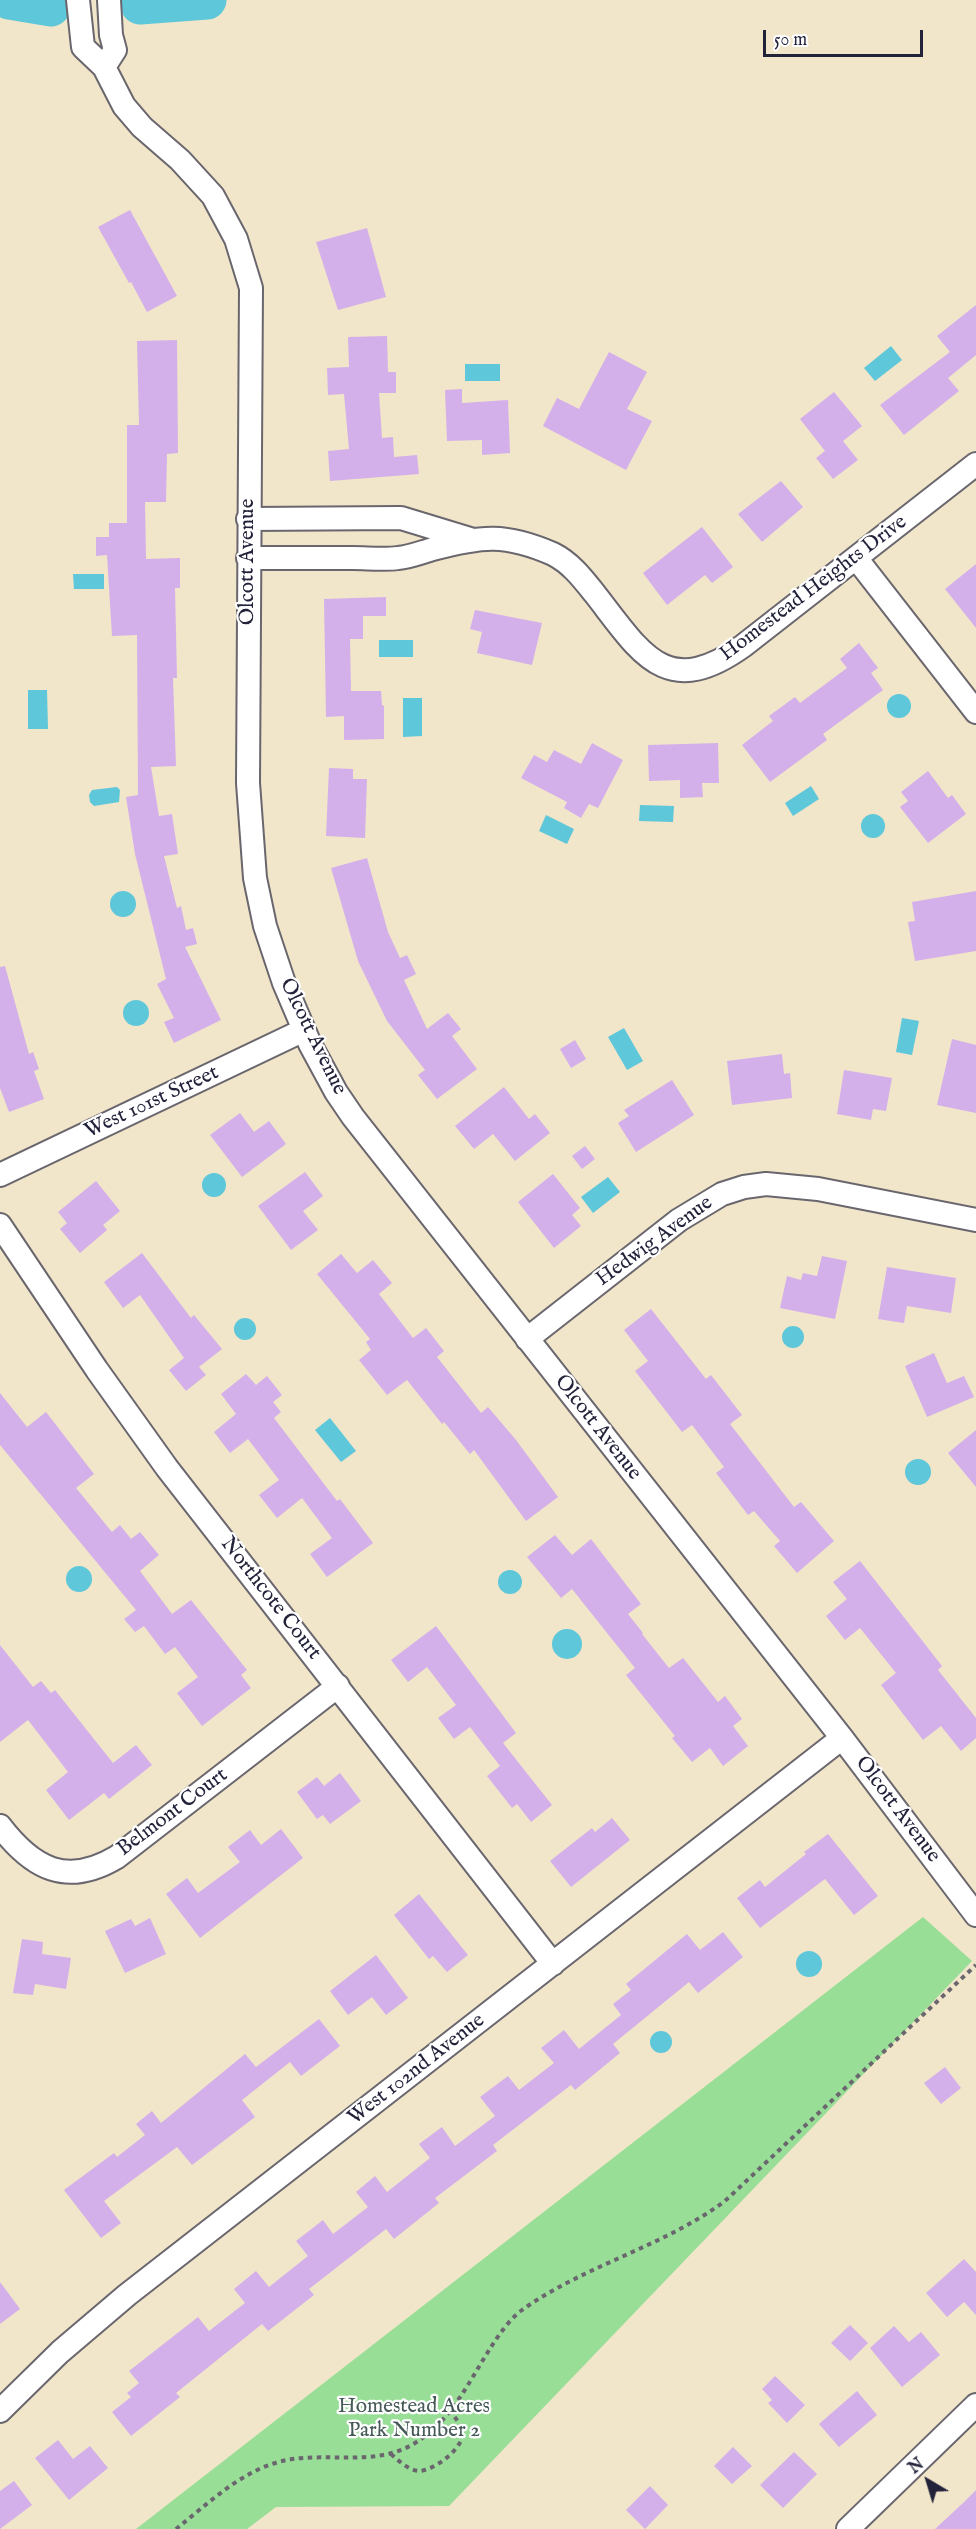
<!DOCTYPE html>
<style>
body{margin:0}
#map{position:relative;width:976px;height:2529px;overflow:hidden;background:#f1e5ca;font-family:"IM FELL English",serif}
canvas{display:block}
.north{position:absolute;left:898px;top:2451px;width:60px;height:60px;-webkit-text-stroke:4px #fff;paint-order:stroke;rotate:322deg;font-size:16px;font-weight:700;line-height:24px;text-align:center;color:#22223b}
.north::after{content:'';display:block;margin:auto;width:21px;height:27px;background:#22223b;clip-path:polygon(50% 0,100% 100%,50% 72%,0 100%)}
.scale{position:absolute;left:763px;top:30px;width:160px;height:27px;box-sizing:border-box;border:3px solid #22223b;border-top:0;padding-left:8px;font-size:18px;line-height:21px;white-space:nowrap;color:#22223b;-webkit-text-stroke:4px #fff;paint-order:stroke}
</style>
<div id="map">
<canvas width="976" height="2529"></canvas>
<div class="north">N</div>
<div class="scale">50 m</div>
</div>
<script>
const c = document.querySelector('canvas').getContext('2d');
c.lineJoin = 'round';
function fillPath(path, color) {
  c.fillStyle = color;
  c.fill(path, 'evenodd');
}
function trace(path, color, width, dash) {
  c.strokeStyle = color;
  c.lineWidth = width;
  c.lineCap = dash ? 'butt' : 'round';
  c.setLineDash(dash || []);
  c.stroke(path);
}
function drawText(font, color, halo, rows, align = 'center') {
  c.font = font + ' "IM FELL English",serif';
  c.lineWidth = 4.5;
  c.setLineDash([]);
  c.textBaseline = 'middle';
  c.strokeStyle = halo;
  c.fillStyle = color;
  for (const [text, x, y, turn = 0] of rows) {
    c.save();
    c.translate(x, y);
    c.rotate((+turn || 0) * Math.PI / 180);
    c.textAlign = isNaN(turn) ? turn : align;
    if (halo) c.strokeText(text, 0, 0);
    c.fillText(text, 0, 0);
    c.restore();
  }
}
const green = new Path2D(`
 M923,1917L972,1961L449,2506L276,2507L247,2529H136Z`);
const water = new Path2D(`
 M891,346L902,360L875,381L864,368Z
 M465,364H500V381H465Z
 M73,574H104V589H74Z
 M379,640H413V657H379Z
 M28,690H47L48,729H28Z
 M887 706a12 12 0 1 1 24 0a12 12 0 1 1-24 0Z
 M403,698H422V736L403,737Z
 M811,786L819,799L793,816L785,803Z
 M117,787L120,790L119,802L94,806L90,802L89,795L92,790Z
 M640,805L674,806L673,822L639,821Z
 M861 826a12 12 0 1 1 24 0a12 12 0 1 1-24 0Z
 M546,815L574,829L567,844L539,831Z
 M110 904a13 13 0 1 1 26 0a13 13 0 1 1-26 0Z
 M123 1013a13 13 0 1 1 26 0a13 13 0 1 1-26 0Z
 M902,1018L919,1021L912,1055L896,1052Z
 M624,1028L643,1061L627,1070L608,1037Z
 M202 1185a12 12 0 1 1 24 0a12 12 0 1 1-24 0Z
 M608,1177L620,1192L593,1213L581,1197Z
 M234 1329a11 11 0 1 1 22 0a11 11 0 1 1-22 0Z
 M782 1337a11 11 0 1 1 22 0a11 11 0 1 1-22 0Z
 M330,1418L356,1451L341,1462L315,1430Z
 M905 1472a13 13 0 1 1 26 0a13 13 0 1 1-26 0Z
 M66 1579a13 13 0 1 1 26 0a13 13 0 1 1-26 0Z
 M498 1582a12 12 0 1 1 24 0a12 12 0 1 1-24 0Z
 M552 1644a15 15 0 1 1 30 0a15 15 0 1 1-30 0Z
 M796 1964a13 13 0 1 1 26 0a13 13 0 1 1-26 0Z
 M650 2042a11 11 0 1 1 22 0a11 11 0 1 1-22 0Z`);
const river = new Path2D(`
 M9,0L51,7
 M140,5L207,0`);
const building = new Path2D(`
 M130,210L177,296L147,312L131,282L129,283L98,227Z
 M367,228L386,297L338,310L316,242Z
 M976,305V355L948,378L959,391L904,435L880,405L950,352L937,336Z
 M387,336L388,372H396V393H379L382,438L393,437L394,457L417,455L419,474L330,481L328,451L349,449L344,394L328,395L327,368L349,367L348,337Z
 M177,340L178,453L167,454L166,502H145L146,559L180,558V588H175L177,678H173L176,766L151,767L159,816L172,814L178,854L164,856L177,908L181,906L186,930L193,928L197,944L185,947L221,1020L174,1043L164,1022L174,1018L157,984L166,979L135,854L126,797L138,795L137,635L112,636L107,555L96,556V537H109V523H127V425H139L137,341Z
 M609,352L647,372L627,409L652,421L626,470L543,426L557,398L579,409Z
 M462,389V403L508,400L510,453L482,455V440L447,441L445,390Z
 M834,392L862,426L843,441L858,460L833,479L816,458L825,451L800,419Z
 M781,481L803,507L762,542L738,514Z
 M702,527L733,567L712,583L705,575L667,605L643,573Z
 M976,564V628L945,589Z
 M386,597V616H363V639H350L351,691H381L382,705L384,706V739L344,740V716L326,717L324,599Z
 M475,610L542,623L532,665L477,653L482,632L470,629Z
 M859,643L878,668L871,673L883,690L823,734L827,740L770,782L742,745L773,721L769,716L795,697L800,703L847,668L840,659Z
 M592,743L623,760L598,808L589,804L581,818L564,808L567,802L521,778L534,755L547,762L554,750L581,764Z
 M718,743L719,783H702L703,797L680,798V780L649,781L648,745Z
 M329,768L353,769V779H367L365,838L326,836Z
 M928,771L948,798L952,795L966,814L928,843L900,807L908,801L901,792Z
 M367,858L388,932L400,958L407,955L416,974L404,980L427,1029L448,1013L461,1029L452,1036L477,1069L437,1099L418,1075L425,1070L387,1021L358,961L331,868Z
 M976,891V951L915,961L908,922L915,921L912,902Z
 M5,966L29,1054L33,1052L39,1069L34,1071L44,1099L9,1112L0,1088V967Z
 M952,1039L976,1045V1113L937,1105Z
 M575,1040L586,1059L571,1068L560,1049Z
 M782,1054L784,1074L790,1073L792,1098L732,1105L727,1061Z
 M844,1070L892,1078L886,1111L873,1109L871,1120L837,1114Z
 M672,1080L694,1115L636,1152L618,1123L629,1116L624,1110Z
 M504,1087L529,1119L535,1114L550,1133L515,1161L493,1134L474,1149L455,1126Z
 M240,1113L254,1132L269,1121L286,1144L242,1177L210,1135Z
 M585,1146L595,1159L582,1169L572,1156Z
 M305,1172L323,1196L303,1211L318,1230L291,1250L258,1206Z
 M553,1174L580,1208L572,1215L581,1226L554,1248L518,1202Z
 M96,1181L120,1211L103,1225L107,1230L80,1253L60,1229L67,1223L58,1212Z
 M142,1253L191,1318L194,1315L222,1349L199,1367L206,1375L186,1391L169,1370L184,1358L140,1295L123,1308L104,1282Z
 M341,1254L357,1273L373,1260L392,1283L379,1294L413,1338L426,1328L444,1351L437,1357L481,1413L488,1407L516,1440L558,1497L526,1521L474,1450L470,1454L444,1422L442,1424L407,1380L387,1395L359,1360L371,1350L366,1342L370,1339L317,1274Z
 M822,1256L847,1261L835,1319L780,1308L787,1276L801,1280L803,1273L817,1276Z
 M887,1267L956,1278L951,1313L907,1306L904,1323L878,1319Z
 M651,1309L706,1379L711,1375L742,1415L730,1424L794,1507L801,1502L834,1541L797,1573L774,1546L780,1541L754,1511L748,1515L716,1473L724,1467L692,1425L682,1432L635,1371L648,1361L624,1330Z
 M934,1353L947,1383L964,1376L974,1397L927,1417L905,1366Z
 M246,1374L256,1385L267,1376L282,1395L273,1402L281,1412L274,1418L337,1501L340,1499L373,1543L327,1577L310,1554L332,1538L302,1498L277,1518L259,1495L279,1480L248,1439L230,1453L214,1432L236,1414L221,1394Z
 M0,1393L27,1427L46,1412L94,1474L76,1488L112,1532L120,1525L131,1539L140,1532L159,1555L140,1571L172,1614L191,1600L247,1670L241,1675L251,1688L202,1726L177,1693L198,1677L175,1647L165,1654L144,1626L135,1632L124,1619L136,1610L0,1445Z
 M976,1430V1487L948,1453Z
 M555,1535L572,1555L591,1539L641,1604L628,1614L643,1633L642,1634L669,1668L683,1658L718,1702L725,1696L742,1719L733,1726L748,1746L723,1766L710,1748L692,1762L672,1738L675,1736L626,1675L635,1668L572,1589L561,1598L527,1557Z
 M860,1561L942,1666L938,1670L976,1718V1738L961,1751L941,1726L923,1740L881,1685L896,1673L860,1628L845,1640L826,1616L847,1599L833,1582Z
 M436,1626L516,1733L503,1743L552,1805L531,1822L517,1804L512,1808L487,1776L500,1766L470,1727L454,1739L438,1718L456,1705L427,1667L408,1682L391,1660Z
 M0,1645L33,1687L41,1681L51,1693L55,1690L113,1763L136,1745L152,1765L109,1799L104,1793L69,1820L46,1790L68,1772L28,1720L0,1742Z
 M340,1773L361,1801L330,1824L323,1815L317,1819L297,1792L317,1777L324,1786Z
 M612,1818L630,1840L571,1887L550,1861L592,1828L595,1832Z
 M281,1829L303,1858L200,1938L166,1894L187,1878L198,1893L240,1862L228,1847L250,1830L261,1845Z
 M828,1834L878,1896L854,1915L825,1879L760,1928L737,1898L760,1880L765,1887L806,1854L804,1852Z
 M419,1894L468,1955L447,1972L433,1956L429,1959L394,1915Z
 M150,1918L166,1954L125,1973L105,1931L131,1919L135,1926Z
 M723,1932L743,1957L698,1993L689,1982L613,2044L620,2053L575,2090L571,2085L493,2145L497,2151L435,2198L439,2203L394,2239L386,2229L309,2289L314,2295L268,2331L262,2324L176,2393L180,2397L131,2436L112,2412L131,2397L127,2393L139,2383L129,2371L198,2317L209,2331L245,2303L234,2289L256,2271L269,2287L308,2256L296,2241L323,2220L333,2234L368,2207L356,2192L375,2176L387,2192L430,2158L419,2144L442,2127L455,2146L495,2116L480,2097L508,2076L519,2090L554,2063L541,2048L564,2030L579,2049L621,2015L613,2004L631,1990L626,1984L687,1934L700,1950Z
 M22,1939L43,1942L42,1954L71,1958L66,1989L35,1984L33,1995L13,1993Z
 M376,1955L408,1998L386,2015L372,1997L348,2015L330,1991Z
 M319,2019L340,2046L301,2076L290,2062L242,2100L255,2117L192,2165L177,2147L104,2201L121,2223L101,2238L64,2190L114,2153L117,2157L145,2135L136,2124L152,2111L161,2123L245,2054L256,2067Z
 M945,2067L961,2088L941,2104L924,2083Z
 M964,2259L976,2272V2315L964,2302L947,2317L926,2293Z
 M0,2282L20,2309L0,2324Z
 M850,2325L868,2343L850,2361L831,2343Z
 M894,2326L909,2342L921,2332L940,2355L902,2387L870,2348Z
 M775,2376L805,2405L787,2423L768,2403L772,2400L762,2389Z
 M857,2391L877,2415L839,2447L819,2424Z
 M58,2440L73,2459L90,2446L108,2468L69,2500L35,2458Z
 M733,2447L752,2466L732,2484L714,2466Z
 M794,2452L817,2474L783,2508L760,2485Z
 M14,2481L32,2505L0,2529V2491Z
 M650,2486L668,2505L645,2529L626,2510Z
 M976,2490V2529H935L963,2503Z`);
const path = new Path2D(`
 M391,2454C399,2461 408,2470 419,2471C433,2471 461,2450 462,2436C463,2426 456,2419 450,2411
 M176,2529C209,2503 244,2468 287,2460C329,2452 377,2467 415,2443C452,2421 470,2379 493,2344C501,2332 510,2319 522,2310C585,2265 663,2247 725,2201L976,1965`);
const minor = new Path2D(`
 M78,0L83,47L104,67L124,106L142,127L180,160L213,196L236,239L251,288L248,783L255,878L265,926L284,983L310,1044L336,1092L353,1117L842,1738L976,1915
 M104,67L115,50L111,35L109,0
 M248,519L401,518L470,539
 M248,558C283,558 318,558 353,558C367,558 384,560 398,558C410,557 422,552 433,549C482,536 505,533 553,554C571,563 583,579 595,594C641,653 666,701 743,646L976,464
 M856,558L976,712
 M0,1175L304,1030
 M0,1225L97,1370L167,1468L553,1964
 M527,1339L679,1220L722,1194L744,1187L766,1184L818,1189L976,1220
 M0,1826C33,1869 67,1887 117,1857L338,1686
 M0,2411L60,2352L127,2295L842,1738
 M848,2529L976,2405`);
const streetNames = [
 ["Olcott Avenue",249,562,-90],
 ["Homestead Heights Drive",814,589,-37],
 ["Olcott Avenue",312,1037,64],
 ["West 101st Street",152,1103,-25],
 ["Hedwig Avenue",655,1242,-36],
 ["Olcott Avenue",597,1428,52],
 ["Northcote Court",270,1599,52],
 ["Olcott Avenue",897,1810,53],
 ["Belmont Court",173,1813,-37],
 ["West 102nd Avenue",417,2070,-38]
];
const parkNames = [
 ["Homestead Acres",414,2408],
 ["Park Number 2",414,2432]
];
fillPath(green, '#98de97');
fillPath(water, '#5ec7d9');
trace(river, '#5ec7d9', 39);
fillPath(building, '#d4b0ea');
trace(minor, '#6a666d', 26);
trace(path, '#6a666d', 4, [4.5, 4.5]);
trace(minor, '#fff', 22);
drawText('21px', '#22223b', '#fff', streetNames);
drawText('21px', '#455a57', '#fff', parkNames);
</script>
